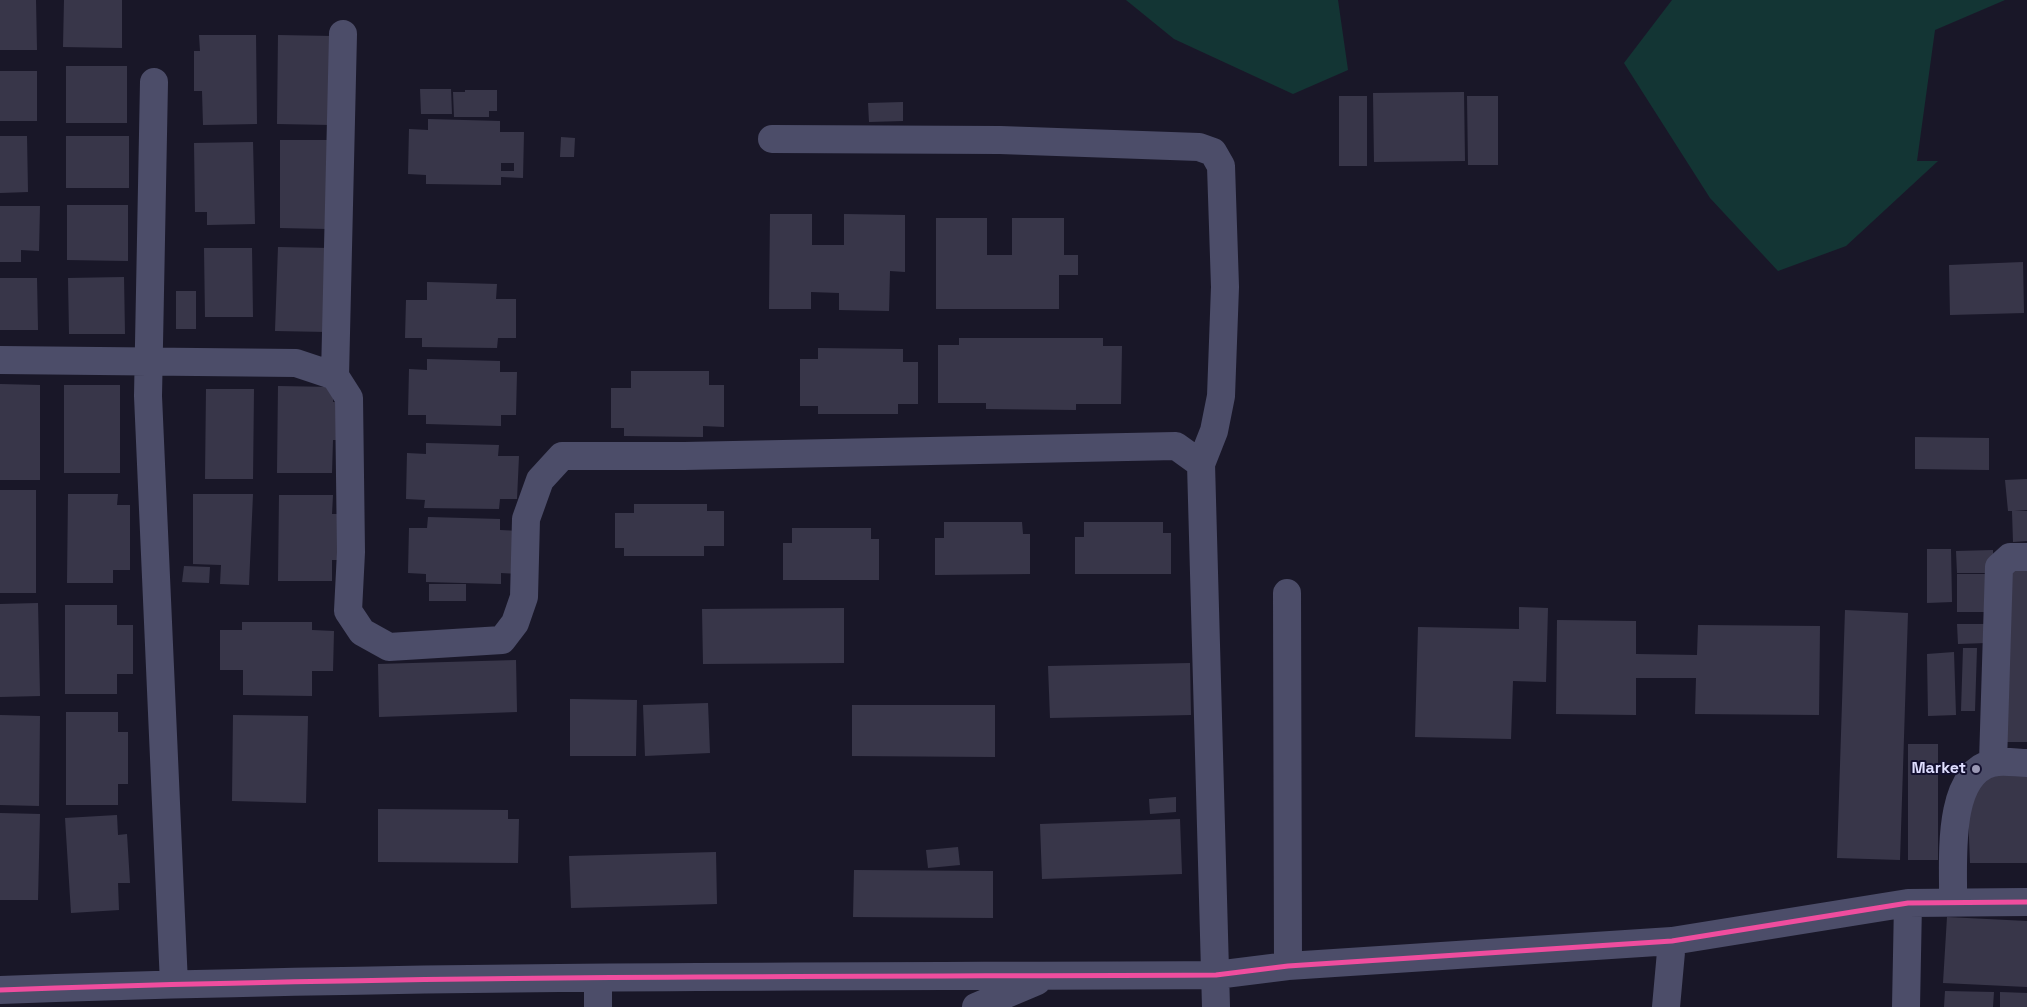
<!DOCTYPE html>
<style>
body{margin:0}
canvas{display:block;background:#191728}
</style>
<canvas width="2027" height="1007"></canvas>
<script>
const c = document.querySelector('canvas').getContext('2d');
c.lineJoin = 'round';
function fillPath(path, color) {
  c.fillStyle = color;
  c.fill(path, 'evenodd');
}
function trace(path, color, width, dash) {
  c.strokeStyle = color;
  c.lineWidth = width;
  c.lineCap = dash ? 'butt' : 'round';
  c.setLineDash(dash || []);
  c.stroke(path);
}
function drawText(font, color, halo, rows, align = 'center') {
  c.font = font + ' "Space Grotesk",sans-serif';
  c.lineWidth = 4;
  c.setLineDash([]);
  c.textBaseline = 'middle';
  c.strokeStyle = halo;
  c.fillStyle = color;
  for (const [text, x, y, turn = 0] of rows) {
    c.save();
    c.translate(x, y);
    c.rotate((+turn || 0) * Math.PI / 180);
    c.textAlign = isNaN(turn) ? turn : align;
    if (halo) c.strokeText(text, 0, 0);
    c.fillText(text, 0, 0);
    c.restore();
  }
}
const green = new Path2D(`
 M1126,0H1338L1348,70L1293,94L1174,39Z
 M1672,0H2005L1935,30L1917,161H1938L1846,246L1778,271L1710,198L1624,63Z`);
const building = new Path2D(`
 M0,0H36L37,50H0Z
 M64,0H122V48L63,47Z
 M199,35H256L257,124L203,125L202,91H194V51H200Z
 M278,35L332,36L331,125L277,124Z
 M66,66H127V123H66Z
 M0,71H37V121H0Z
 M420,89H451L452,114H421Z
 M465,90H497V111H489V117H454L453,92H465Z
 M1464,92L1465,161L1374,162L1373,93Z
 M1339,96H1367V166H1339Z
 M1467,96H1498V165H1468Z
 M903,102V121L869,122L868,103Z
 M428,119L500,121V132H524L523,178L501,177V185L426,184V175L408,174L409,129L428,130ZM501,163H514V171H501Z
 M0,136H27L28,192L0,193Z
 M66,136H129V188H66Z
 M561,137L575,138L574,157H560Z
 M280,140H329L328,229L280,228Z
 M253,142L255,224L207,225V212H195L194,143Z
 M67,205H128V261L67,260Z
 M0,206H40L39,251L21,250V262H0Z
 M770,214H812V245H844V214L905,215V272L890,271L889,311L839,310V293L811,292V309H769Z
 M936,218H987V255H1012V218H1064V255H1078V275H1059V309H936Z
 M278,247L330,248L328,332L275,331Z
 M204,248H252L253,317H205Z
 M2023,262L2024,313L1950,315L1949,265Z
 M124,277L125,334H69L68,278Z
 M0,278H37L38,330H0Z
 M427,282L497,284L496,299H516V338H498L497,348L422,347V338H405L406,300H427Z
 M176,291H196V329H176Z
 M959,338H1103V346H1122L1121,404H1076V410L986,409V403H938V345H959Z
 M818,348L903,349V362H918V404H898V414H818V406H800V359H818Z
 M427,359L500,361V372H517L516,415H501V426L426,424V415H408L409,369L427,370Z
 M631,371H709V385H724V427L703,426V437L624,436V428H611V388H631Z
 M0,384L40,385V480H0Z
 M64,385H120V473H64Z
 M278,386L333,387V402H347V440H333L332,473H277Z
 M206,389H254L253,479H205Z
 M1915,437L1989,438V470L1915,469Z
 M426,443L499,445L498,456H519L517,499H500L499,509L424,508L425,500L406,499L407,453L426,454Z
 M2027,479V510L2014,511H2027V541L2013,542L2012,511H2008L2005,480Z
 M0,490H36V593H0Z
 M68,494H118L117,505H130V570H113V583H67Z
 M193,494H253L249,585L220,584L221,565L193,564Z
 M279,495H333L332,514H340V560H332V581H278Z
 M634,504H707V511H724V546H704V556H624V548H615V513H634Z
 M428,517L500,519V530L520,531L519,574L501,573V584L426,582V574L408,573L409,528H427Z
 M944,522H1022L1023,534H1030V574L935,575V538H944Z
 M1084,522H1163V533H1171V574H1075V537H1084Z
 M792,528H871V539H879V580H783V543H792Z
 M1927,549H1951L1952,602L1927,603Z
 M1993,550V573H1957L1956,551Z
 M184,566L210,567L209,583L182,582Z
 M2004,569L2027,570V742H1999Z
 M1957,574H1988L1989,612H1957Z
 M429,584H466V601H429Z
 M38,603L40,696L0,697V604Z
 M65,605H117V625H133V674H117V694H65Z
 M1519,607L1548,608L1546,682L1513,681L1511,739L1415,737L1418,627L1519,629Z
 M844,608V663L703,664L702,609Z
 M1845,610L1908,613L1900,860L1837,858Z
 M1557,620L1636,621V654L1697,655L1698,625L1820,626L1819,715L1695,714L1696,678H1636V715L1556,714Z
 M242,622H312V630L334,631L333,671H312V696L243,695V670H220V630H242Z
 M1957,624H1985L1986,643L1958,644Z
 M1963,648H1977L1975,711H1961Z
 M1954,652L1956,715L1928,716L1927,654Z
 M516,660L517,712L379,717L378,664Z
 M1190,663L1191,715L1050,718L1048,666Z
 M570,699L637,700L636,756H570Z
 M708,703L710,753L645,756L643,705Z
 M852,705H995V757L852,756Z
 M66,712H118V732H128V784H118V805H66Z
 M0,715L40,716L39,806L0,805Z
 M233,715L308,716L306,803L232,801Z
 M1908,744H1938V860H1908Z
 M1978,774H2027V863H1970L1968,813Z
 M1176,797V812L1150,814L1149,799Z
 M378,809L508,810V819H519L518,863L378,862Z
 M0,813L40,814L38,900H0Z
 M117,815L118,835L127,834L130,883H118L119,910L71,913L65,818Z
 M1180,819L1182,874L1042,879L1040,824Z
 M958,847L960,865L928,868L926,850Z
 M716,852L717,904L571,908L569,856Z
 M854,870L993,871V918L853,917Z
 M1947,917L2027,921V987L1943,983Z
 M1945,991L1994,992L1993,1007H1944Z
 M2000,992L2027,993V1007H2000Z`);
const minor = new Path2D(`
 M154,82L148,396L174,984
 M772,139L1000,140L1199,147L1213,152L1221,166L1225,287L1221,396L1214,431L1201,464
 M0,360L296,363L335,376L349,398L351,552L348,611L362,632L389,647L502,640L515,623L524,597L526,519L540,480L562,456H684L1176,446L1201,464L1216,1007
 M335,376L343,34
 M1287,593L1288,966
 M1993,762L1999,567L2010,557H2027
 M1953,902C1954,864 1945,775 1992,763C2002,760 2017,763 2027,763
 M0,990C405,975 811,977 1216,975L1288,966L1672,941L1908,903L2027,902
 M598,1007V978
 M976,1007L1037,981
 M1666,1007L1672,941
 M1906,1007L1908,903`);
const cycleway = new Path2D(`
 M0,990C405,975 811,977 1216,975L1288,966L1672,941L1908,903L2027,902`);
const markers = [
 [1976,769,5,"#9a98b4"]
];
const poiNames = [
 ["Market",1966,769]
];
fillPath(green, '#133534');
fillPath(building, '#383649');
trace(minor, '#4c4d69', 28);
trace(cycleway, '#ef4d9e', 5);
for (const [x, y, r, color] of markers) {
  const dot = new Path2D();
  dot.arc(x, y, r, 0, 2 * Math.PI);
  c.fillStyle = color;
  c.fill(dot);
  trace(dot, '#13102f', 2);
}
drawText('bold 16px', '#dfdeff', '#13102f', poiNames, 'right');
</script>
